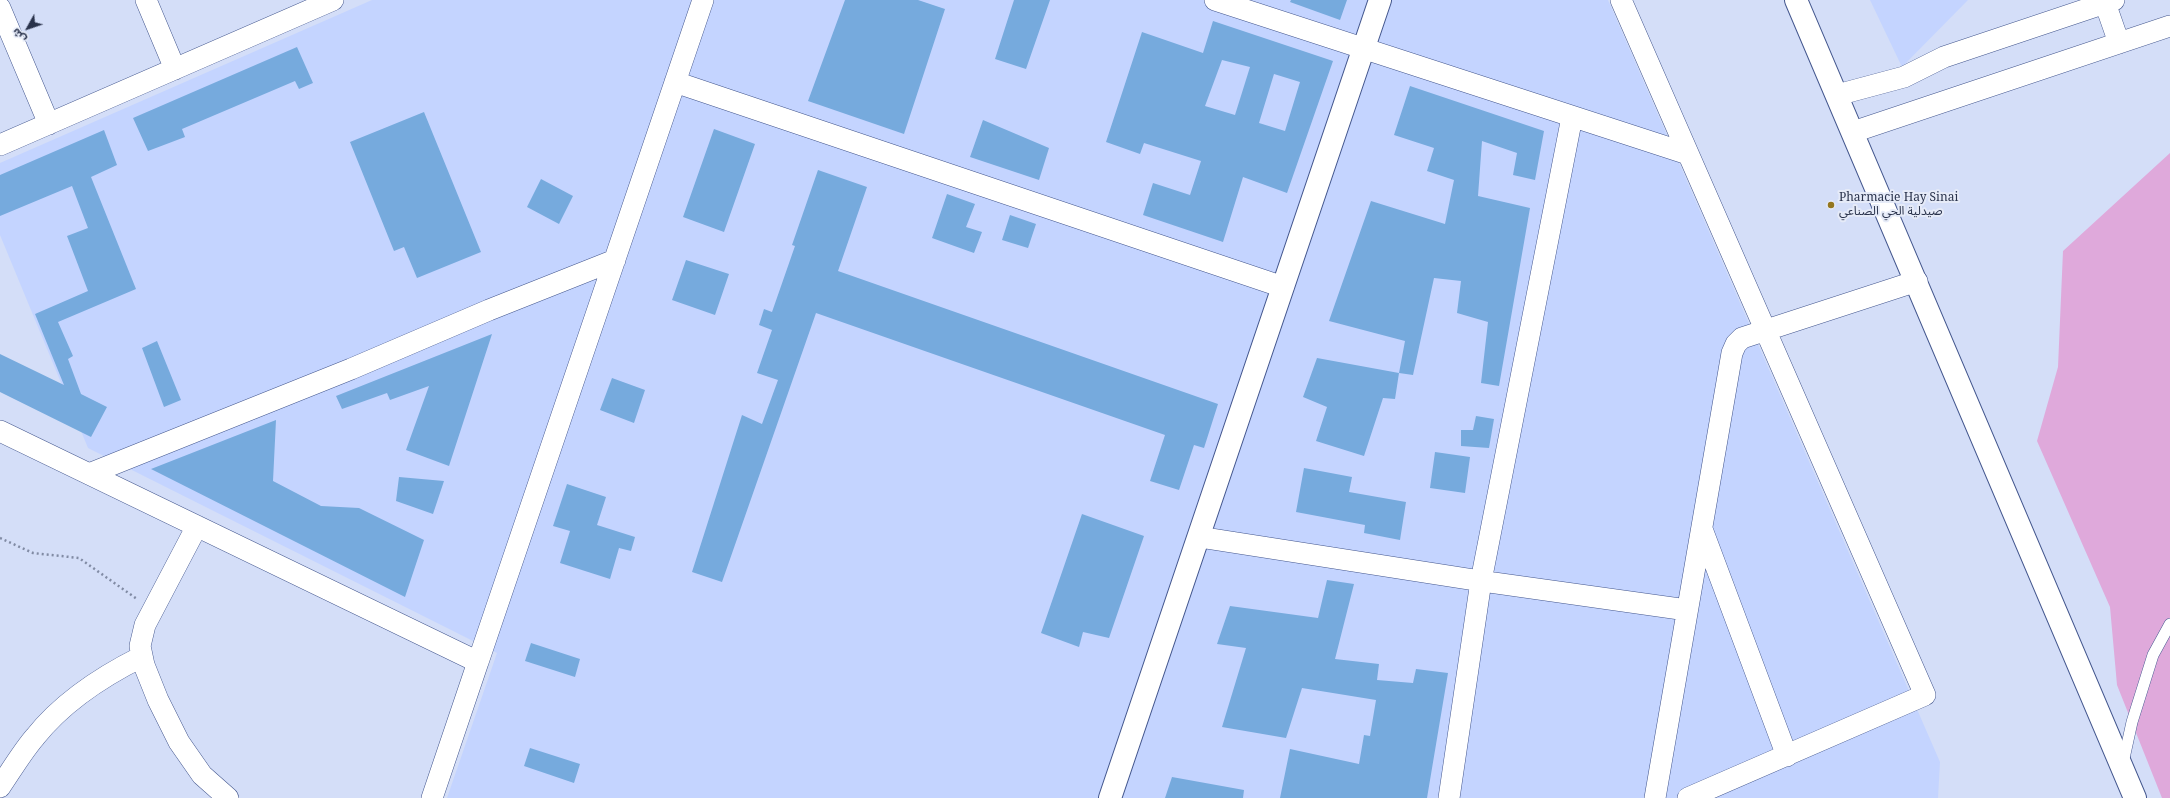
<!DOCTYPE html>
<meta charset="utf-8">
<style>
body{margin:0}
#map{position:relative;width:2170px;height:798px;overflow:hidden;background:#d4def8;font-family:"Noto Serif","Noto Sans Arabic",serif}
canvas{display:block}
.north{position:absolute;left:8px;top:8px;width:40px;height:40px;-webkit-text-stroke:3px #e6ebf8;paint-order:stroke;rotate:230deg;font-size:11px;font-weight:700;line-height:16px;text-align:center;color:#29324b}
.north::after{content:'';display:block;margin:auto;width:14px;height:18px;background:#29324b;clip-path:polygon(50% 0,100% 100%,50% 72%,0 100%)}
</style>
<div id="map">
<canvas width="2170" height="798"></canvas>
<div class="north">ش</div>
</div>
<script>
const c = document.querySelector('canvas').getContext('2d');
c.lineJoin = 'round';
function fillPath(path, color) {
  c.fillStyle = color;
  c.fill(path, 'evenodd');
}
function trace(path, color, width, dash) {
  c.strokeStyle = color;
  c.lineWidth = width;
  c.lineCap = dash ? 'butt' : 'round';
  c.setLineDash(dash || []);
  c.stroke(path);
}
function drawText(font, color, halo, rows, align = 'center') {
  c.font = font + ' "Noto Serif","Noto Sans Arabic",serif';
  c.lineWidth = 4;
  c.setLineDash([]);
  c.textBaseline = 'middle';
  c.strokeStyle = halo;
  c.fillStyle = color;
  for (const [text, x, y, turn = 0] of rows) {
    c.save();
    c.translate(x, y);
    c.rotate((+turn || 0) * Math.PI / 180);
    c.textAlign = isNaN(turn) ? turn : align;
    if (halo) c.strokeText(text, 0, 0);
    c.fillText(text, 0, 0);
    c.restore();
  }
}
const built = new Path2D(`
 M372,0H1608L1940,762L1938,798H447L497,653L88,448L0,235V163Z
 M1870,0H1968L1902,67Z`);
const green = new Path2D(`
 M2170,153V798H2162L2117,685L2110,607L2037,441L2058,367L2063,251Z`);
const building = new Path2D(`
 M845,0H918L945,9L904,134L808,101Z
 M1014,0H1050L1026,69L995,59Z
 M1291,0H1347L1340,20L1290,2Z
 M1213,21L1333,61L1287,193L1243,177L1223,242L1143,215L1153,183L1190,195L1201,161L1144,143L1140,154L1106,142L1142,32L1203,53ZM1222,60L1250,67L1235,115L1205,106ZM1274,74L1300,82L1285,131L1259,123Z
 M297,47L313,83L299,89L295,81L182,129L185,137L148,151L133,118Z
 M1410,86L1544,131L1535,180L1513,175L1517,153L1482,141L1478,196L1530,208L1499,386L1481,383L1488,322L1457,313L1461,281L1434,278L1413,375L1399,373L1405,341L1329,321L1371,201L1445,224L1454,180L1427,171L1434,148L1394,135Z
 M424,112L481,252L417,278L404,247L394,251L350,142Z
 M983,120L1049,148L1039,180L970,157Z
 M714,129L755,144L724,232L683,217Z
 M104,130L117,165L91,177L136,289L58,322L73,356L68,359L81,394L107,407L91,437L0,392V354L64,385L35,314L88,291L67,236L88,228L72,186L0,216V175Z
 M818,170L867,187L838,271L1218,404L1204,448L1194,445L1179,490L1150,481L1165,435L816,313L722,582L692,572L742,415L762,424L778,380L757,373L772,330L759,325L764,309L772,312L795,246L792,245Z
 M541,179L573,196L559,224L527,207Z
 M947,194L975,204L966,227L982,232L974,253L932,238Z
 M1010,215L1036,224L1028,248L1002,240Z
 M686,260L729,274L715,315L672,300Z
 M492,334L449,466L406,450L429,386L390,400L387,393L342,409L336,396Z
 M157,341L181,400L164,407L142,348Z
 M1317,358L1399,373L1395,399L1383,398L1364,456L1316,441L1327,407L1303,397Z
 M612,378L645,390L634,423L600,410Z
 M1476,416L1494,419L1489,448L1461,446V430H1473Z
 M276,420L273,481L321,506L359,508L424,540L405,597L151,469Z
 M1435,452L1470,457L1465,493L1430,488Z
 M1304,468L1352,477L1349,492L1406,502L1400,540L1364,533L1365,525L1296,512Z
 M399,477L444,481L433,514L396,501Z
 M567,484L606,497L597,525L635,537L631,551L619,548L610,579L560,563L570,531L553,526Z
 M1082,514L1144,536L1109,638L1083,632L1079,647L1041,633Z
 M1327,580L1354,584L1335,659L1379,664L1377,680L1413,683L1416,669L1448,673L1427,798H1280L1290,749L1359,764L1364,735L1370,736L1376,700L1302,688L1286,738L1222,727L1246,648L1217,644L1230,606L1318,618Z
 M531,643L580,659L575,677L525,661Z
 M530,748L580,764L574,783L524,766Z
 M1172,777L1244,790L1243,798H1165Z`);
const path = new Path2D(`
 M0,538L33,553L79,558L137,599`);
const service = new Path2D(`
 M2123,763L2132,722L2153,655L2170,624`);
const minor = new Path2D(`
 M146,0L175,69
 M1215,0L1688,154
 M1621,0L1925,695L1688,798
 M2104,0L2119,43
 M0,8L49,124
 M675,82L1283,287
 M1837,95L1904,77L1944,57L2114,0
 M1853,132L2170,26
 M0,145L333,0
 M0,431L478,662L432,798
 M89,474L351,369L489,310L615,260
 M197,526L145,625L140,646L144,665L158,700L179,742L202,775L228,798
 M1702,529L1787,756
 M1199,537L1481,581L1687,610
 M478,662L703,0
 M0,787C11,771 22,752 35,737C62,703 103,676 141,657
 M1449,798L1481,581L1572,117
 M1655,798L1732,353L1736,344L1742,338L1917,281`);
const tertiary = new Path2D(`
 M1796,0L2135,798
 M1110,798L1380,0`);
const markers = [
 [1831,205,4,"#94761e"]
];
const poiNames = [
 ["Pharmacie Hay Sinai",1839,198],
 ["صيدلية الحي الصناعي",1839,212]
];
fillPath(built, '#c4d4ff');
fillPath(green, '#dfa9db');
fillPath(building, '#76aadd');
trace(service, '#44578e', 12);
trace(minor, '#44578e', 22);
trace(tertiary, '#44578e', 24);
trace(path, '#818ba4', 2.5, [2, 3]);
trace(service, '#fff', 11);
trace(minor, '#fff', 21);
trace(tertiary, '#fff', 22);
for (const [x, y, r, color] of markers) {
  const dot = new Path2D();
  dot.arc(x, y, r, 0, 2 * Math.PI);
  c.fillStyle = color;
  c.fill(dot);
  trace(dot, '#e6ebf8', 1.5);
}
drawText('12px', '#29324b', '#e6ebf8', poiNames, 'left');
</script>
